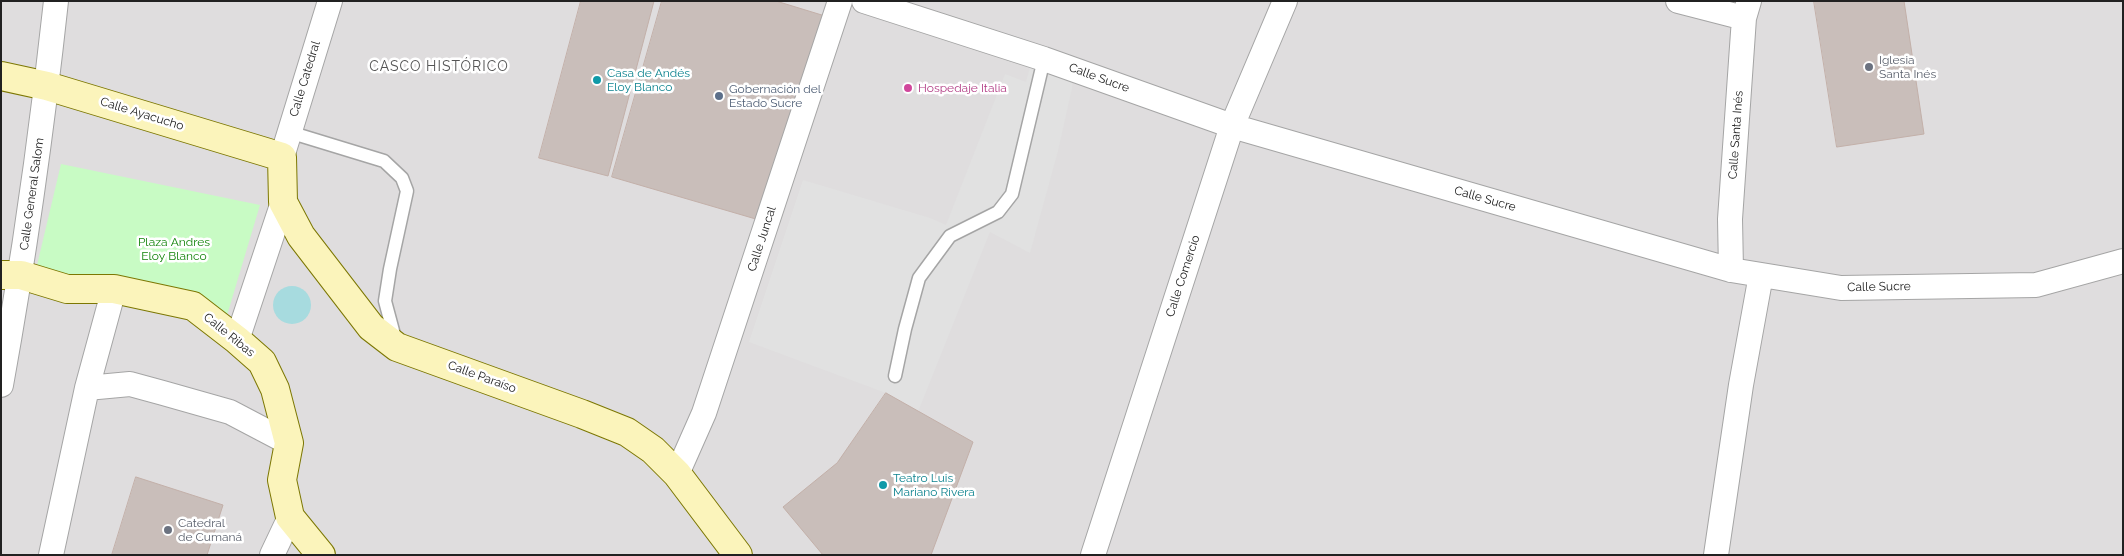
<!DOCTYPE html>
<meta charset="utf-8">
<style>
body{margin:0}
#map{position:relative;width:2124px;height:556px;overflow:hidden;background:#f1ece7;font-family:Raleway,sans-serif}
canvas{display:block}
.frame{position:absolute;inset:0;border:2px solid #212121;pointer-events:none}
</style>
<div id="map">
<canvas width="2124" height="556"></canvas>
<div class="frame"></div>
</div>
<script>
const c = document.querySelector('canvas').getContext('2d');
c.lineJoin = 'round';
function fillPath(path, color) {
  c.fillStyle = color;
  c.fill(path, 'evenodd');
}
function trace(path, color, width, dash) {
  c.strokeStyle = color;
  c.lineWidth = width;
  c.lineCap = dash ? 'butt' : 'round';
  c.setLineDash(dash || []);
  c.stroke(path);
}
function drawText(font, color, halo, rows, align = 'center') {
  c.font = font + ' Raleway,sans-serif';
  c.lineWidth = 5;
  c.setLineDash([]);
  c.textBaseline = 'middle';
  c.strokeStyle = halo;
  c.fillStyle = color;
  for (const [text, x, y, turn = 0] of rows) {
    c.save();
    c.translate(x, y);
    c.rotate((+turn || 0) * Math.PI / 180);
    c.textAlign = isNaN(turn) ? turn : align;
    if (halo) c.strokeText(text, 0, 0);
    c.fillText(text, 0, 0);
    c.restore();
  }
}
const residential = new Path2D(`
 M1,1H2123V555H1Z`);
const park = new Path2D(`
 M61,164L260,205L225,322L33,282Z`);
const parking = new Path2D(`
 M1032,59L1073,72L1072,88L1058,151L1030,253L990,232L918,412L886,393L749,342L803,180L930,218L946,225L1005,74L1026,82Z`);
const water = new Path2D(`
 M273 305a19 19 0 1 1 38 0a19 19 0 1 1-38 0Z`);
const building = new Path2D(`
 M581,1H654L608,176L539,158Z
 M662,1H776L825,16L766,222L612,177Z
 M1814,1H1904L1924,134L1837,147Z
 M886,393L973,442L931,555H823L783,507L837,463Z
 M136,477L223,505L207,555H112Z`);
const lane = new Path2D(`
 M289,132L384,161L402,178L407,191L390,269L385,301L396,342
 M895,376L905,329L919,278L950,236L998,212L1012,194L1044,59`);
const street = new Path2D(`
 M864,1L1044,59L1232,126L1731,270L1841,288L2036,285L2123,261
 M1678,1L1744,18
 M282,157L330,1
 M1731,270L1730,219L1744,18L1749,1
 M237,340L283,202
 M1,385C24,258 42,130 56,1
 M87,388L130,384L163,393L230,412L289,443
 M677,474L704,413L840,1
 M51,555L87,388L114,289
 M272,555L290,517
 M1093,555L1232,126L1285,1
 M1716,555L1741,385L1761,275`);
const secondary = new Path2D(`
 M1,76L47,86L282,157L283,202L301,236L371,327L397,347L582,414L627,432L653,450L677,474L738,555
 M1,275H21L67,289H114L193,306L237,340L262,362L275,389L289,443L282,480L290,517L321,555`);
const markers = [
 [1869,67,5,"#6b7280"],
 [597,80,5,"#0f9aa8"],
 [908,88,5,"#d1479c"],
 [719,96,5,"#5c6f8a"],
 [883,485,5,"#0f9aa8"],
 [168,530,5,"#6b7280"]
];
const worshipNames = [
 ["Iglesia",1879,60],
 ["Santa Inés",1879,74],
 ["Catedral",178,523],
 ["de Cumaná",178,537]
];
const cultureNames = [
 ["Casa de Andés",607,73],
 ["Eloy Blanco",607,87],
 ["Teatro Luis",893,478],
 ["Mariano Rivera",893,492]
];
const streetNames = [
 ["Calle Sucre",1099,78,20],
 ["Calle Catedral",305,79,-73],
 ["Calle Ayacucho",142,114,17],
 ["Calle Santa Inés",1736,135,-86],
 ["Calle General Salom",32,194,-82],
 ["Calle Sucre",1485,199,16],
 ["Calle Juncal",762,239,-72],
 ["Calle Comercio",1183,276,-72],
 ["Calle Sucre",1879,287,-1],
 ["Calle Ribas",229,335,39],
 ["Calle Paraíso",482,377,20]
];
const hotelNames = [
 ["Hospedaje Italia",918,88]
];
const serviceNames = [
 ["Gobernación del",729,89],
 ["Estado Sucre",729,103]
];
const parkNames = [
 ["Plaza Andres",174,242],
 ["Eloy Blanco",174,256]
];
const neighbourhoodNames = [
 ["CASCO HISTÓRICO",439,67]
];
fillPath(residential, '#dfddde');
fillPath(park, '#c8fbc4');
fillPath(parking, '#e1e1e1');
fillPath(water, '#a7dbdf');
fillPath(building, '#c9beba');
trace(building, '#c3b0a9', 1);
trace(lane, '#a5a5a5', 15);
trace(street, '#a5a5a5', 26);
trace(secondary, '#7c7703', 30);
trace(lane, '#fff', 12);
trace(street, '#fff', 24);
trace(secondary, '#fbf4bb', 28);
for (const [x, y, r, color] of markers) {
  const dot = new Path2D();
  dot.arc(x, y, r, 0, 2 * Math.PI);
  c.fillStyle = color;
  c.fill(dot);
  trace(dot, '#fff', 2);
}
drawText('12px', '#5b616d', '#fff', worshipNames, 'left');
drawText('12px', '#0d838f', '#fff', cultureNames, 'left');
drawText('12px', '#212121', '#fff', streetNames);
drawText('12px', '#b23c85', '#fff', hotelNames, 'left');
drawText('12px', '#4e5e75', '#fff', serviceNames, 'left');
drawText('12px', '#12830a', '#fff', parkNames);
c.letterSpacing = '1px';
drawText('14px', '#545454', '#fff', neighbourhoodNames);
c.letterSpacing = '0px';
</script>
